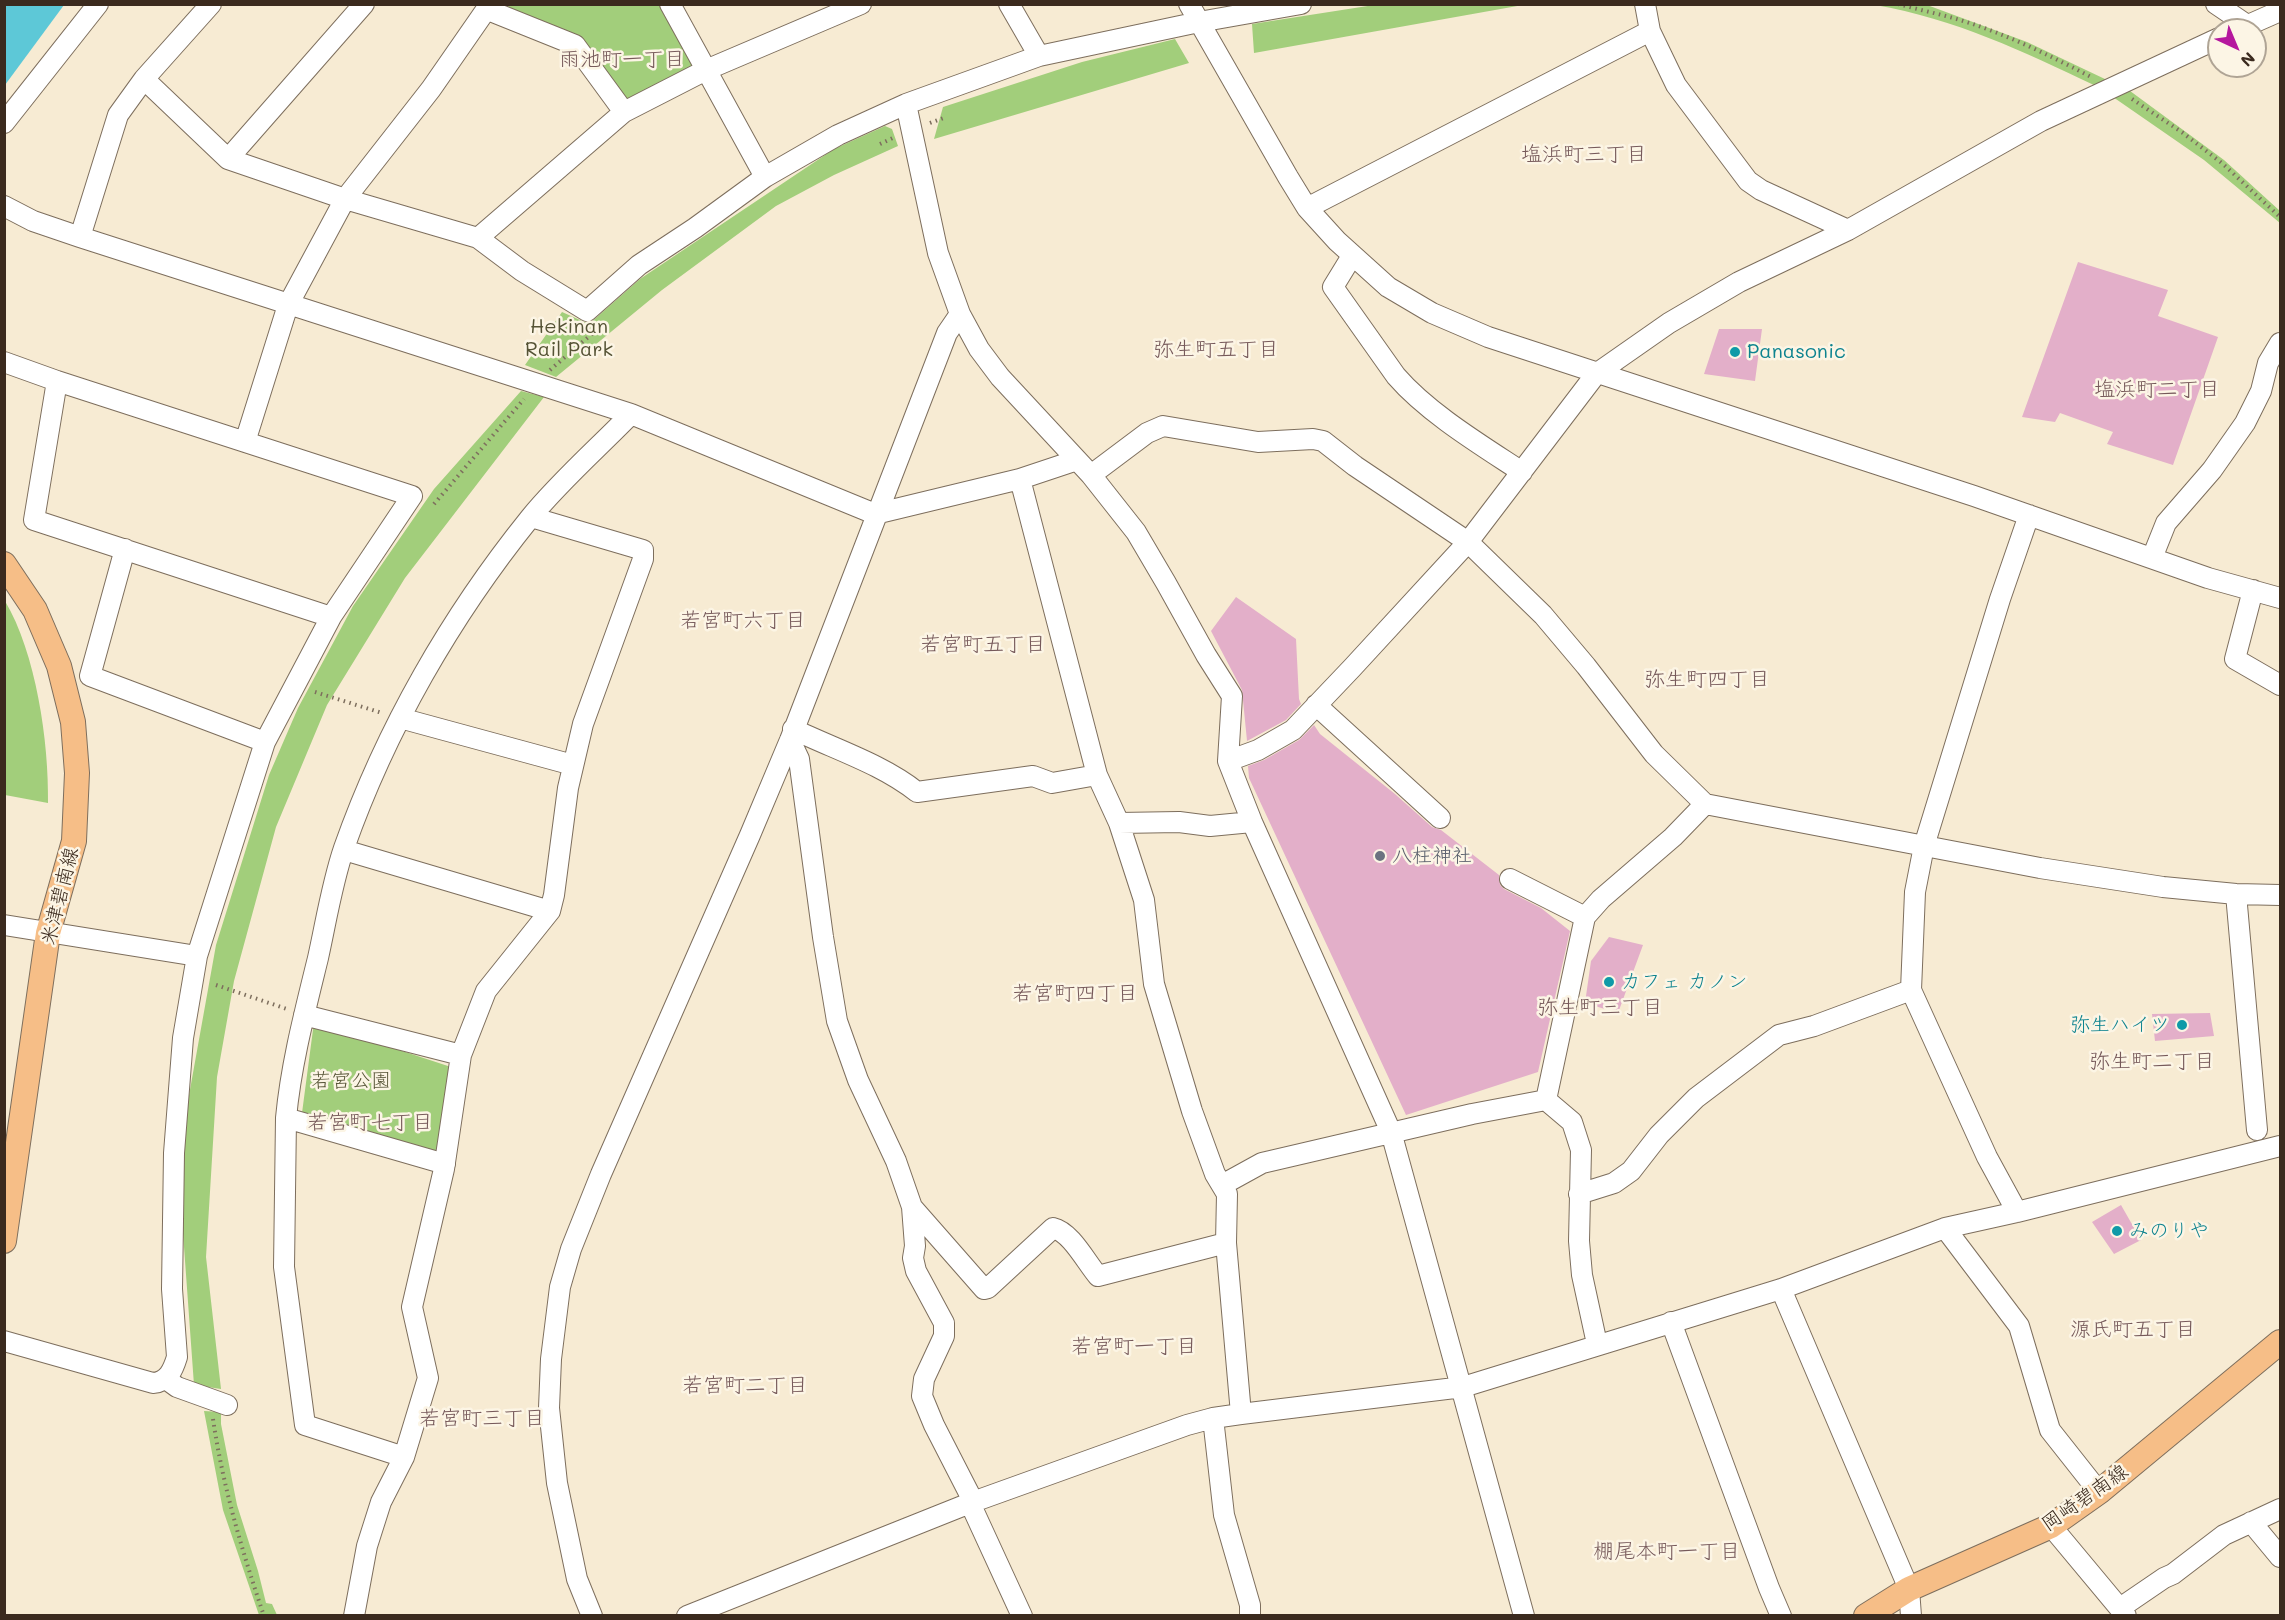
<!DOCTYPE html>
<meta charset="utf-8">
<style>
body{margin:0}
#map{position:relative;width:2285px;height:1620px;overflow:hidden;background:#f7ebd3;font-family:Mali,sans-serif}
canvas{display:block}
.frame{position:absolute;inset:0;border:6px solid #3b2a1e;pointer-events:none}
.north{position:absolute;left:2207px;top:18px;width:60px;height:60px;box-sizing:border-box;background:#fcf5e5;border:2px solid #afa495;border-radius:50%;rotate:136deg;font-size:16px;font-weight:700;line-height:24px;text-align:center;color:#3b2a1e}
.north::after{content:'';display:block;margin:auto;width:21px;height:27px;background:#b5179e;clip-path:polygon(50% 0,100% 100%,50% 72%,0 100%)}
</style>
<div id="map">
<canvas width="2285" height="1620"></canvas>
<div class="frame"></div>
<div class="north">N</div>
</div>
<script>
const c = document.querySelector('canvas').getContext('2d');
c.lineJoin = 'round';
function fillPath(path, color) {
  c.fillStyle = color;
  c.fill(path, 'evenodd');
}
function trace(path, color, width, dash) {
  c.strokeStyle = color;
  c.lineWidth = width;
  c.lineCap = dash ? 'butt' : 'round';
  c.setLineDash(dash || []);
  c.stroke(path);
}
function drawText(font, color, halo, rows, align = 'center') {
  c.font = font + ' Mali,"Klee One",sans-serif';
  c.lineWidth = 5;
  c.setLineDash([]);
  c.textBaseline = 'middle';
  c.strokeStyle = halo;
  c.fillStyle = color;
  for (const [text, x, y, turn = 0] of rows) {
    c.save();
    c.translate(x, y);
    c.rotate((+turn || 0) * Math.PI / 180);
    c.textAlign = isNaN(turn) ? turn : align;
    if (halo) c.strokeText(text, 0, 0);
    c.fillText(text, 0, 0);
    c.restore();
  }
}
const green = new Path2D(`
 M509,4L664,5L699,67L627,104L583,42L507,11Z
 M1374,5V4L1523,5L1254,53L1252,24Z
 M1875,5H1927L2027,42L2107,80L2096,86C2022,51 1956,19 1875,5Z
 M1175,39L1189,63L934,139L943,107L1082,62Z
 M2126,88L2224,160L2280,211V223L2204,160L2113,97Z
 M885,126L892,129L898,146L834,175L776,206L662,290L556,377L525,365L562,312L589,324L640,279L834,149Z
 M521,391L544,397L405,578L327,705L276,827L234,981L217,1077L206,1257L221,1389L194,1385L183,1233L184,1123L216,945L269,775L298,708L353,606L434,489Z
 M5,601C36,653 49,742 48,803L5,795Z
 M314,1022L451,1067L441,1153L302,1113Z
 M204,1411L221,1412V1424L237,1505L258,1571L266,1603L272,1604L277,1615H259L223,1510Z`);
const water = new Path2D(`
 M5,4L64,5L5,85L4,5Z`);
const building = new Path2D(`
 M2078,262L2168,290L2158,316L2218,337L2173,465L2107,444L2113,432L2060,413L2055,422L2022,417Z
 M1719,329H1762L1755,381L1704,374Z
 M1236,597L1296,639L1299,699L1301,704L1286,720L1247,741L1242,690L1211,631Z
 M1314,725L1320,734L1395,794L1432,827L1441,830L1499,875L1500,885L1504,889L1541,908L1570,931L1538,1072L1406,1115L1249,778L1248,766L1264,760L1299,740Z
 M1609,937L1643,945L1618,1013L1585,1003L1591,961Z
 M2210,1013L2214,1036L2155,1041L2152,1014Z
 M2121,1205L2141,1240L2114,1254L2092,1222Z`);
const path = new Path2D(`
 M1898,4C1916,9 1935,13 1953,18C2000,31 2047,54 2091,77
 M2132,99L2183,133L2223,164L2280,217
 M930,123L946,117
 M880,144L895,137
 M550,370L593,333
 M434,504L524,399
 M315,692L382,713
 M216,985L287,1009
 M213,1419C223,1487 242,1551 264,1616`);
const minor = new Path2D(`
 M670,4L765,177
 M1009,4L1039,56L1199,22L1301,4
 M1189,4L1288,177L1307,208L1337,241L1388,287L1432,313L1488,337L1974,496L2208,578L2280,598
 M1645,4L1650,31
 M2216,4L2247,25
 M488,10L575,45L624,112
 M2237,30L2280,11
 M144,79L228,159L345,199L478,238L522,271L587,311L639,265L695,228L765,177L838,135L906,104L1039,56
 M906,104L938,253L960,314L979,349L1000,377L1091,475L1136,532L1166,583L1206,655L1232,696L1228,761L1252,822L1391,1132L1524,1616
 M4,123L98,4
 M228,159L364,4
 M4,206L33,221L80,237L631,414L875,514L1020,479L1077,460
 M1307,208L1650,31L1676,85L1748,181L1761,190L1848,230
 M80,237L118,115L144,79L211,4
 M478,238L624,112L706,70L861,4
 M1352,256L1333,287L1396,376C1428,413 1481,445 1522,472
 M4,362L57,381L412,496L331,617L265,742L197,956L183,1038L174,1153L172,1289L177,1357C173,1370 168,1382 153,1383L4,1341
 M57,381L34,520L331,617
 M245,442L288,305L345,199L431,89L490,4
 M1091,475L1147,433L1163,426L1258,442L1313,439L1323,441L1355,466L1468,542L1543,615L1586,666L1654,754L1705,804L2040,868L2163,887L2236,894L2280,895
 M1020,479L1097,775L1119,823L1144,900L1154,984L1192,1111L1215,1174L1227,1194L1226,1243L1241,1414
 M125,549L90,676L265,742
 M2152,558L2166,523L2212,470L2245,423L2261,391L2268,363L2280,343
 M2253,590L2235,659L2280,685
 M1316,705L1440,818
 M400,718L573,765
 M793,729C834,749 882,764 917,792L1033,776L1052,783L1097,775
 M790,740L799,759L823,937L837,1021L858,1080L896,1161L912,1207L915,1246L913,1258L916,1271L944,1323V1336L924,1379L922,1396L934,1425L973,1501
 M1228,761L1258,750L1293,730L1352,668L1468,542L1596,374L1669,323L1739,282L1848,230L2041,121L2219,38
 M1119,823L1179,822L1210,826L1252,822
 M344,850L550,911
 M1510,879L1585,917
 M2236,894L2257,1130
 M4,925L197,956
 M304,1015L461,1055
 M1546,1100L1585,917L1601,899L1673,837L1705,804
 M1546,1100L1572,1122L1581,1150L1579,1241L1582,1275L1597,1344
 M286,1118L445,1164
 M1222,1185L1262,1163L1472,1114L1546,1100
 M1579,1194L1614,1183L1631,1171L1659,1135L1696,1098L1779,1035L1814,1026L1911,990
 M912,1207L984,1289L988,1288L1053,1228C1071,1232 1086,1262 1098,1276L1226,1243
 M2017,1212L1987,1157L1911,990L1915,892L1924,846L2000,599L2029,515
 M1945,1228L2019,1326L2050,1430L2099,1492
 M1781,1289L1909,1589L1911,1616
 M1671,1322L1769,1588L1781,1616
 M166,1379L177,1387L227,1405
 M1213,1418L1224,1515L1250,1605V1616
 M404,1457L305,1425L284,1267L286,1118C291,1064 305,1011 318,958C326,922 332,883 344,848C386,729 451,616 530,518C560,481 598,448 631,414
 M970,1503L1022,1616
 M2251,1522L2280,1557
 M2051,1526L2126,1616
 M2120,1608L2164,1578L2173,1574L2224,1535L2280,1509
 M354,1616L367,1546L381,1502L404,1457L428,1378L412,1307L444,1169L461,1055L486,991L550,911L554,895L568,788L583,724L643,559V550L531,517
 M592,1616L577,1579L557,1483L549,1408L551,1359L560,1287L571,1249L601,1174L750,835L790,740L947,333L960,314
 M687,1616L970,1503L1187,1425L1213,1418L1241,1414L1463,1387L1781,1289L1945,1228L2017,1212L2280,1146`);
const major = new Path2D(`
 M4,564L35,610L59,666L73,722L77,773L74,841L48,933L4,1241
 M1866,1616L1909,1589L2051,1526L2099,1492L2280,1342`);
const markers = [
 [1735,352,6,"#0f9aa8"],
 [1380,856,6,"#6b7280"],
 [1609,982,6,"#0f9aa8"],
 [2182,1025,6,"#0f9aa8"],
 [2117,1231,6,"#0f9aa8"]
];
const parkNames = [
 ["Hekinan",569,327],
 ["Rail Park",569,350],
 ["若宮公園",351,1081]
];
const cultureNames = [
 ["Panasonic",1747,352],
 ["カフェ カノン",1621,982],
 ["弥生ハイツ",2170,1025,"right"],
 ["みのりや",2129,1231]
];
const worshipNames = [
 ["八柱神社",1392,856]
];
const streetNames = [
 ["米津碧南線",60,896,-76],
 ["岡崎碧南線",2085,1498,-35]
];
const neighbourhoodNames = [
 ["雨池町一丁目",622,60],
 ["塩浜町三丁目",1584,155],
 ["弥生町五丁目",1216,350],
 ["塩浜町二丁目",2157,390],
 ["若宮町六丁目",743,621],
 ["若宮町五丁目",983,645],
 ["弥生町四丁目",1707,680],
 ["若宮町四丁目",1075,994],
 ["弥生町三丁目",1600,1008],
 ["弥生町二丁目",2152,1062],
 ["若宮町七丁目",370,1123],
 ["源氏町五丁目",2133,1330],
 ["若宮町一丁目",1134,1347],
 ["若宮町二丁目",745,1386],
 ["若宮町三丁目",482,1419],
 ["棚尾本町一丁目",1667,1552]
];
fillPath(green, '#a2ce7b');
fillPath(water, '#5dc8d7');
fillPath(building, '#e3afc9');
trace(minor, '#7d6e5d', 22);
trace(major, '#7d6e5d', 26);
trace(path, '#7d6e5d', 4, [1.5, 4.5]);
trace(minor, '#fff', 20);
trace(major, '#f6be87', 24);
for (const [x, y, r, color] of markers) {
  const dot = new Path2D();
  dot.arc(x, y, r, 0, 2 * Math.PI);
  c.fillStyle = color;
  c.fill(dot);
  trace(dot, '#fcf5e5', 2);
}
drawText('20px', '#555335', '#fcf5e5', parkNames);
drawText('20px', '#0d838f', '#fcf5e5', cultureNames, 'left');
drawText('20px', '#5b616d', '#fcf5e5', worshipNames, 'left');
drawText('20px', '#3b2a1e', '#fcf5e5', streetNames);
drawText('21px', '#76595a', '#fcf5e5', neighbourhoodNames);
</script>
